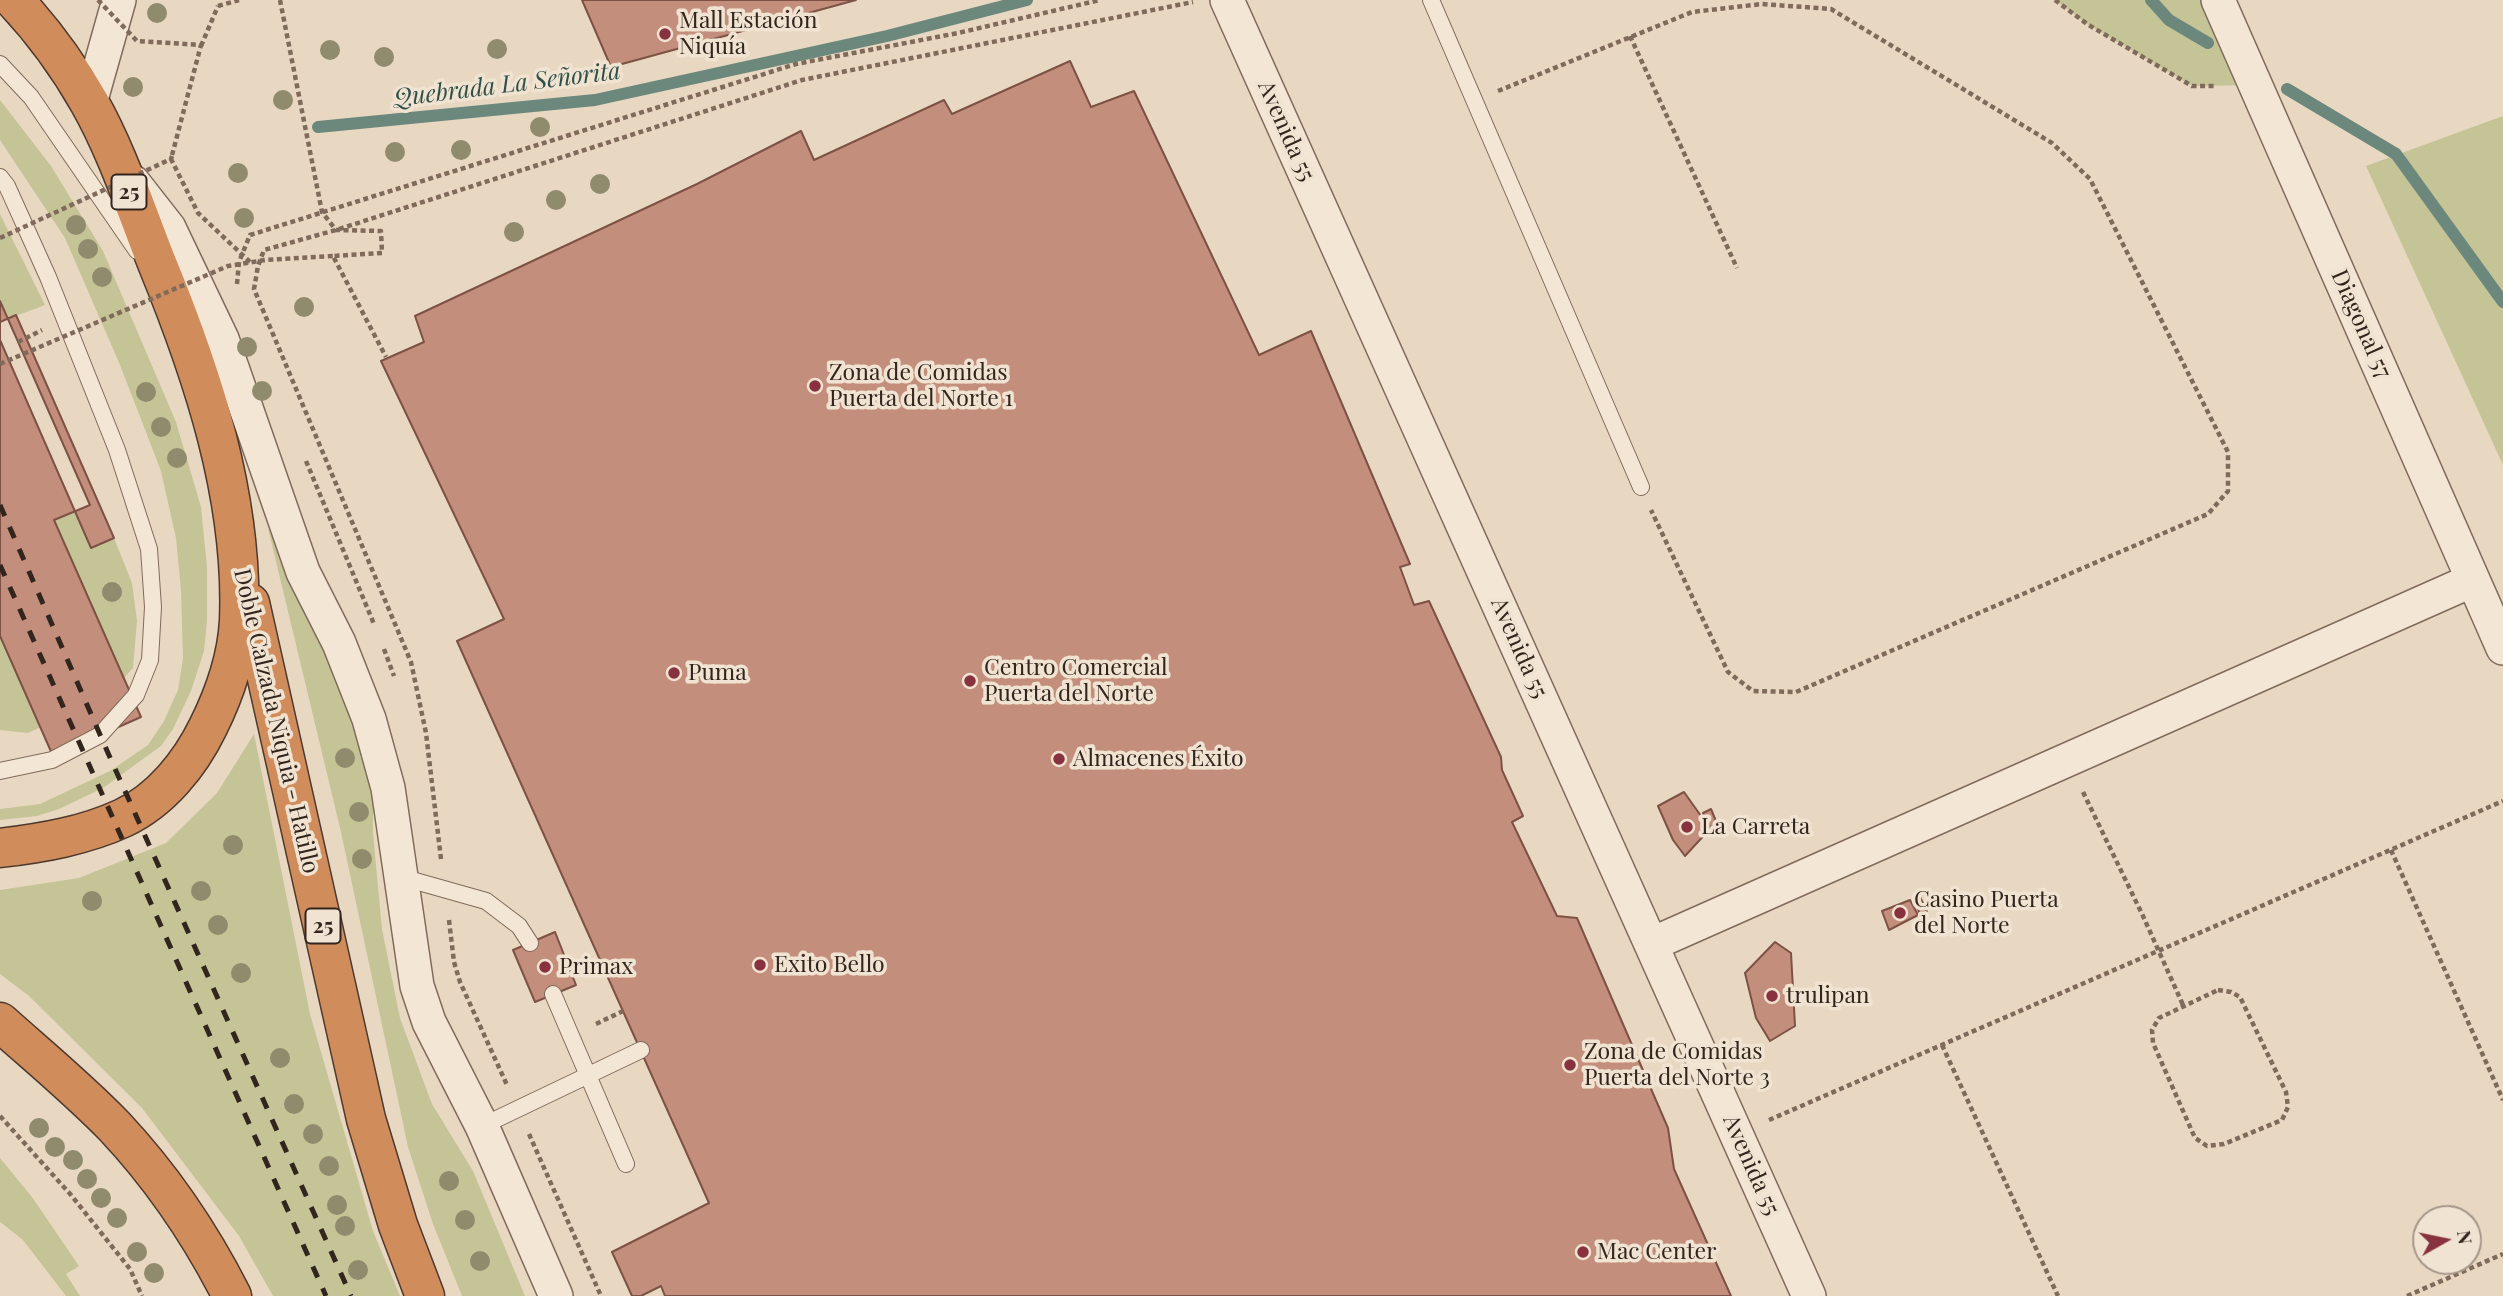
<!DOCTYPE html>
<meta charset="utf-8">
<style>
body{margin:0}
#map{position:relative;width:2503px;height:1296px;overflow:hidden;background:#e8d8c2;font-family:"Playfair Display",serif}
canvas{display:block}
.north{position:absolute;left:2412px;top:1205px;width:70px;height:70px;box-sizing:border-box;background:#f1e3d1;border:2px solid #a59789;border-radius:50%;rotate:81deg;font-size:19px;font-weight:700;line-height:28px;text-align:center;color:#32251e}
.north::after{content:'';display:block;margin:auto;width:24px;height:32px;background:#89323f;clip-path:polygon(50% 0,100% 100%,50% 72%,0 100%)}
</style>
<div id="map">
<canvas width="2503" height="1296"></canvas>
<div class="north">N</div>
</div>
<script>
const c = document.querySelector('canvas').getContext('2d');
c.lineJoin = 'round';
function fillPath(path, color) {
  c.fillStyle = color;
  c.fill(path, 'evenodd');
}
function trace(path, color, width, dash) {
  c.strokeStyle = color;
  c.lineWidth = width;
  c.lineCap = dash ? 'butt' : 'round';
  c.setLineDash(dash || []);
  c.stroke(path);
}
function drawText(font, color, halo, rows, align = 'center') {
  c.font = font + ' "Playfair Display",serif';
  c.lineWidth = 7;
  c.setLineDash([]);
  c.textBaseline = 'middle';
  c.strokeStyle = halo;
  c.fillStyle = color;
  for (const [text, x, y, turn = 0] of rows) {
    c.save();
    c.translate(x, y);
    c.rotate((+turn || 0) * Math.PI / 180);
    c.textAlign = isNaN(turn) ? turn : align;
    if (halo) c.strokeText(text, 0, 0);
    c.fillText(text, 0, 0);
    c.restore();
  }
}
const green = new Path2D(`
 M2055,0H2218L2255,85L2192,86L2087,24Z
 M0,100L51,166L103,251L176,422L201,507L207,567V621L204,651L191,691L173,729L161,746L103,788L59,809L37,816L0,820V809L40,804L110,771L148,745L164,721L178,690L183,658L181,590L176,538L161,471L120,365L65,238L0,140Z
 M2503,116V465L2366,166Z
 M0,214L45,305L0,322Z
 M0,340L92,548L114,538L132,583L137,621L133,668L114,689L79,710L28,733L0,730Z
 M268,528L316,627L373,767V833L382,929L400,1018L432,1104L473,1171L525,1296H462L433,1224L408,1147L341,832Z
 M254,734L310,1014L373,1231L400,1296H273L239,1236L142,1108L29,996L0,974V890L79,878L166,843L217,793Z
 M0,1158L32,1197L79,1266L66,1274L80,1296H66L23,1240L0,1222Z`);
const stream = new Path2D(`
 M2151,0L2169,20L2208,43
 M2287,89L2396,154L2503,302
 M318,127L595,100L887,36L1027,0`);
const building = new Path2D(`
 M582,0H856L611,67Z
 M1070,61L1091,107L1134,91L1259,355L1311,331L1410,564L1400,567L1414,605L1429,601L1501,757L1502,770L1523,816L1512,822L1557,916L1577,918L1668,1128L1674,1169L1731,1296H665L661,1286L641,1296H632L612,1252L709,1203L457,641L504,619L381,361L424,342L415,316L697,184L801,131L814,160L944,100L952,114Z
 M0,301L90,505L54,520L141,717L53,756L0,636Z
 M16,315L114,538L91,548L0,340V322Z
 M1684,792L1706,823L1708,831L1685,856L1673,840L1658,806Z
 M1711,809L1718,826L1711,829L1703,813Z
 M1919,895L1927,911L1920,914L1913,898Z
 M1910,900L1918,915L1889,930L1882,911Z
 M555,932L576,985L535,1002L513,950Z
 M1775,942L1791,953L1795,1026L1770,1041L1756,1018L1745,973Z`);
const path = new Path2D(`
 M280,0L322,212L336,230L381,231L382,253L333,256L386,357
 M2055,0L2087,24L2192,86H2216
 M218,6L239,0
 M1630,36L1737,268
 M1498,91L1692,12L1762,4L1831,9L2052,143L2090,179L2228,452V491L2208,514L1796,692L1753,691L1728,672L1651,510
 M237,284L239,262L250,235L796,64L958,33L1100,0
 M18,342L42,330
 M306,461L374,624
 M384,649L394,676
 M2083,792L2143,916L2183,1005
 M2391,850L2503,1100
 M441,859L426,733L411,662L254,289L258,266L264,250L336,230L802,80L1193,2
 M449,920L454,962L460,982L507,1085
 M2218,990L2231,992L2240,997L2286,1092L2288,1107L2282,1120L2224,1144L2207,1146L2195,1138L2153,1043L2152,1030L2159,1018Z
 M596,1024L623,1011
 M1942,1045L2058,1296
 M0,1116L71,1195L130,1269L142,1296
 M1769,1120L2503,801
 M529,1134L601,1296
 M2407,1296L2503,1254`);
const lane = new Path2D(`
 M1431,0L1641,487
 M0,64L31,97L137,251
 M0,177L7,186L48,277L117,450L149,549L153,607L150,660L136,695L100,735L52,760L0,771
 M401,877L486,901L519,926L530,943
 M553,994L626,1164
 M482,1126L641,1050`);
const street = new Path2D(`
 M1227,0L1809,1296
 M2218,0L2503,648
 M90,103L119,0
 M133,182L169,228L222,339L303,572L339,643L369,719L388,788L417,986L429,1022L482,1126L556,1296
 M1652,944L2473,580`);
const highway = new Path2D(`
 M250,603L366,1119L398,1225L425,1296
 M0,848C42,843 84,836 123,818C161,800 190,764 208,727C224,695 237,657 239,621C244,498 203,375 157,263C136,210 117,151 89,102C68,65 43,31 14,0
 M0,1022C38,1056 78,1089 114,1126C161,1176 201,1235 232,1296`);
const rail = new Path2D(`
 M0,505L108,753L351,1296
 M0,565L326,1296`);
const pathBridge = new Path2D(`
 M98,0L137,41L201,45L171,159L198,213L250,262
 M201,46L218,6
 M0,238L171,159L172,156
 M0,364L228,266L265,260L333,256`);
const trees = [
 [157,13],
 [497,49],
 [330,50],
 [384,57],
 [133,87],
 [283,100],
 [540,127],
 [461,150],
 [395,152],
 [238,173],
 [600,184],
 [556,200],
 [244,218],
 [76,225],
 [514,232],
 [88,249],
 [102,277],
 [304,307],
 [247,347],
 [262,391],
 [146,392],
 [161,427],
 [177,458],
 [112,592],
 [345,758],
 [359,812],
 [233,845],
 [362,859],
 [201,891],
 [92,901],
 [218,925],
 [241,973],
 [280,1058],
 [294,1104],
 [39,1128],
 [313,1134],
 [55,1147],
 [73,1160],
 [329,1166],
 [87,1179],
 [449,1181],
 [101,1198],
 [337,1205],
 [117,1218],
 [465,1220],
 [345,1226],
 [137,1252],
 [480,1261],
 [358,1270],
 [154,1273]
];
const markers = [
 [665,34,7,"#89323f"],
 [815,386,7,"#89323f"],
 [674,673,7,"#89323f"],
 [970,681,7,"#89323f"],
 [1059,759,7,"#89323f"],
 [1687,827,7,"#89323f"],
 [1900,913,7,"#89323f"],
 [760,965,7,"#89323f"],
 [545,967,7,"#89323f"],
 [1772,996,7,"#89323f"],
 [1570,1065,7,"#89323f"],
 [1583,1252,7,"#89323f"]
];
const shields = [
 [129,192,35],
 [323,926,35]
];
const shieldNames = [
 ["25",129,192],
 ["25",323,926]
];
const poiNames = [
 ["Mall Estación",679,21],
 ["Niquía",679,47],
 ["Zona de Comidas",829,373],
 ["Puerta del Norte 1",829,399],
 ["Centro Comercial",984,668],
 ["Puerta del Norte",984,694],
 ["Puma",688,673],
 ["Almacenes Éxito",1073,759],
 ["La Carreta",1701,827],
 ["Casino Puerta",1914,900],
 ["del Norte",1914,926],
 ["Exito Bello",774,965],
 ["Primax",559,967],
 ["trulipan",1786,996],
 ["Zona de Comidas",1584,1052],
 ["Puerta del Norte 3",1584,1078],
 ["Mac Center",1597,1252]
];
const streetNames = [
 ["Avenida 55",1286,131,66],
 ["Diagonal 57",2361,324,66],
 ["Avenida 55",1519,648,66],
 ["Doble Calzada Niquia - Hatillo",276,721,77],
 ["Avenida 55",1751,1165,66]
];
const waterNames = [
 ["Quebrada La Señorita",507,85,-7]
];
fillPath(green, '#c5c497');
trace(stream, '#6c887d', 12);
fillPath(building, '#c38f7c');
trace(building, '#7d5244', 2);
trace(lane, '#806a5b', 18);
trace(street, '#806a5b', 36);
trace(highway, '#4e392f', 41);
trace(path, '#806a5b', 4.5, [5, 3.5]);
trace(lane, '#f4e6d4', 16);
trace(street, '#f4e6d4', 33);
trace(highway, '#d08c5b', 38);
trace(rail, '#32251e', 5, [12, 12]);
trace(pathBridge, '#806a5b', 4.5, [5, 3.5]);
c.fillStyle = '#908b6d';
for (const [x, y] of trees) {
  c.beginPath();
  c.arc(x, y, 10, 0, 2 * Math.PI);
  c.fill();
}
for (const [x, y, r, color] of markers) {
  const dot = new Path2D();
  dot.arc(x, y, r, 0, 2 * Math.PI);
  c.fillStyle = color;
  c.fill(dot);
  trace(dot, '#f1e3d1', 2.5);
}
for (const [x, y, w] of shields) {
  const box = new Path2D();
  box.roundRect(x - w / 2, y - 17.5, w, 35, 5);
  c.fillStyle = '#f1e3d1';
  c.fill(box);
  trace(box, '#32251e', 2);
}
drawText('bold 21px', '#32251e', null, shieldNames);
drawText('23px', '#32251e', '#f1e3d1', poiNames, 'left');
drawText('23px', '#32251e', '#f1e3d1', streetNames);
drawText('italic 24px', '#2f5049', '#f1e3d1', waterNames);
</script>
